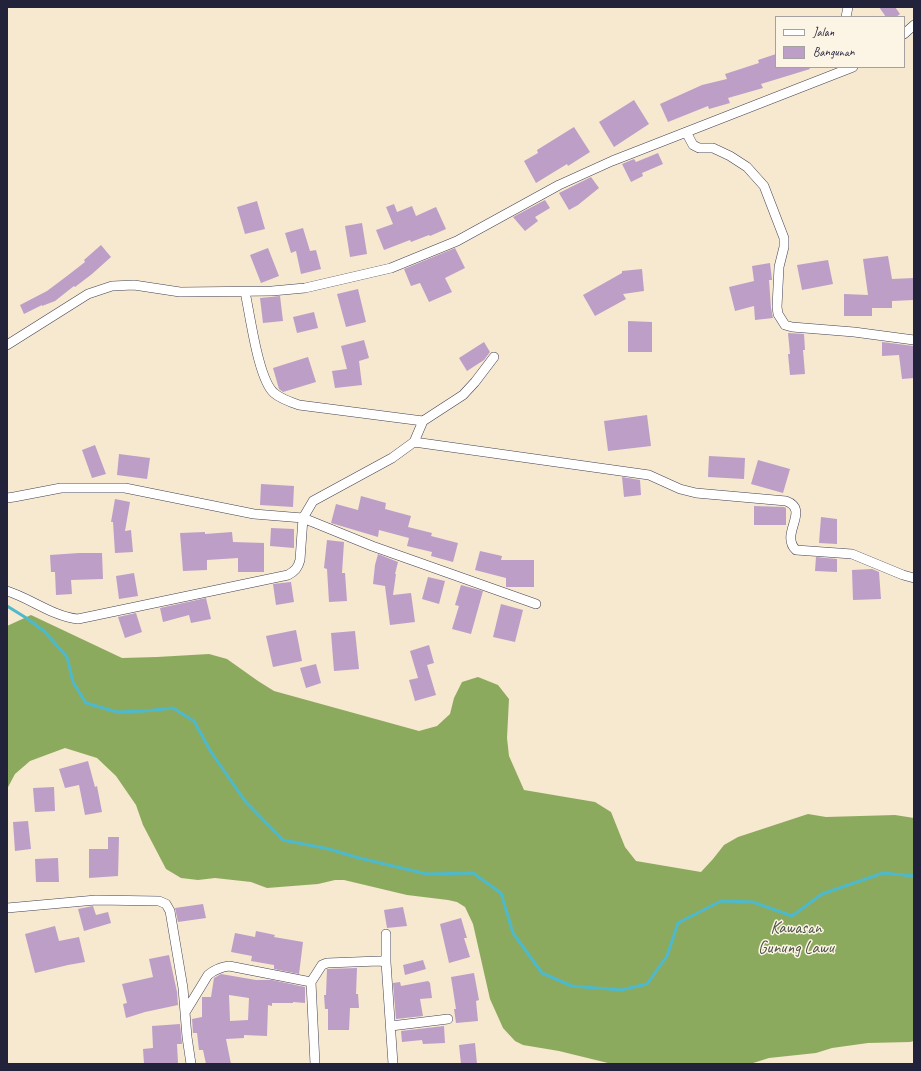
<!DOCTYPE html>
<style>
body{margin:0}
#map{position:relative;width:921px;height:1071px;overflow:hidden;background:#f7e8d0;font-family:Caveat,sans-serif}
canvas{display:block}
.frame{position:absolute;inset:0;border:8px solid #22223b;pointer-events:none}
.legend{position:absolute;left:775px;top:16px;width:130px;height:52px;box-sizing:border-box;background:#fcf5e5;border:1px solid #a5a1a1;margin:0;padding:5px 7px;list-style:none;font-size:12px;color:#22223b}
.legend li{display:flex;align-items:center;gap:8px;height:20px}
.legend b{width:20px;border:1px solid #a5a1a1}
</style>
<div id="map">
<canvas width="921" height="1071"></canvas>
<div class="frame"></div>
<ul class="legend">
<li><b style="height:5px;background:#fff"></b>Jalan</li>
<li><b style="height:11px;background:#bd9ec7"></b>Bangunan</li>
</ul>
</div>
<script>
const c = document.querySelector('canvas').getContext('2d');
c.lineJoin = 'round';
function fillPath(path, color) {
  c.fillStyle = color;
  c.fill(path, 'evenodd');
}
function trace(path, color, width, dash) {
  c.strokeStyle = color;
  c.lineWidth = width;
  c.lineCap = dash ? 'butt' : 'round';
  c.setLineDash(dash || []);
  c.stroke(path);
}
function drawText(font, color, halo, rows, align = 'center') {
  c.font = font + ' Caveat,sans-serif';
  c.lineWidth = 3;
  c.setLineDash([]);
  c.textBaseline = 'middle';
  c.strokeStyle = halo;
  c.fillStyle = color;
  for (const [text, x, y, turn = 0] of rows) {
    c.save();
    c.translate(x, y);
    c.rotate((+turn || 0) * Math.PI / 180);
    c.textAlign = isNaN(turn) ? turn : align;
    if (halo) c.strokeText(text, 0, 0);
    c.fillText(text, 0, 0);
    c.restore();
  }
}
const forest = new Path2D(`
 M31,615L122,658L157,657L209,654L227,659L258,681L274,691L419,731L437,726L450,714L454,698L462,682L478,677L498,685L509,699L507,738L509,756L524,790L595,802L611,812L625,847L636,861L701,872L713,859L724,845L738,837L808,814L826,817L895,815L914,818V1041L910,1042L868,1043L832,1048L816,1053L769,1058L750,1064H612L559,1051L523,1045L515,1041L503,1028L490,999L473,924L465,907L457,902L448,900L407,895L344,880H335L318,884L267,888L251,882L215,878L198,880L181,878L166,869L143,825L136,805L116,776L97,758L65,748L30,761L15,774L7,789V626Z`);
const stream = new Path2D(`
 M7,606L28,619L45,632L67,657L73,682L86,703L117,712L145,711L173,708L194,721L211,752L245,801L283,840L329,849L359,858L427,874L473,873L501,893L513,933L542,973L572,986L621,990L647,984L667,956L678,923L721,901L753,902L792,916L822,894L883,873L914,876`);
const building = new Path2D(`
 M879,7H895L900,14L896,17H886Z
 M776,54V67H809L810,69L761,84L763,88L728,98L730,103L709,109L708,106L668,122L660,104L702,85L727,79L725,74L759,63L758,60Z
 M634,100L649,124L614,147L599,122Z
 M574,127L590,152L568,166L567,164L536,183L524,161L538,153L537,150Z
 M658,153L663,164L642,173L643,176L631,182L622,164L634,159L636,162Z
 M591,177L599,188L578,205L569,210L559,193Z
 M545,200L550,208L535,217L538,221L525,231L513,217Z
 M257,201L265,229L245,234L237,207Z
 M394,204L397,212L412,206L416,216L436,207L446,229L430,236L429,235L411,242L410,240L384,250L376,230L393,224L386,207Z
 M362,223L367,254L350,257L345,226Z
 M303,228L310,251L316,250L321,269L301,274L296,251L291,253L285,233Z
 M101,245L111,257L92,274L75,287L74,286L55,301L42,306V305L24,314L20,305L47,291L67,276L85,262L84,260Z
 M268,248L279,276L261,283L250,255Z
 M455,248L465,268L445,278L452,292L429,302L420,283L411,286L404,269Z
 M888,256L892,279L914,278V300L892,301V308H872V316H844V294L868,295L863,259Z
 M828,260L833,284L802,290L797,265Z
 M770,263L772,280H769L771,308L773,318L755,320L754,306L735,311L729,287L754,281L752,266Z
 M642,269L644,291L623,294L626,299L595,316L583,295L622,273V271Z
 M358,289L366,322L346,327L337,294Z
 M280,296L283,321L263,323L260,298Z
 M314,312L318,328L297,333L293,317Z
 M628,321L652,322V352H628Z
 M788,333L804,334L805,350H803L805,374L790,375L788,354H790Z
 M364,340L369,358L359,361L362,385L335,388L332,371L347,369L341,346Z
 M484,342L490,352L484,360L467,371L459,358Z
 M882,342L914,346V378L902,379L899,355L882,356Z
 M308,357L316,382L283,392L279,389L273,368Z
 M647,415L651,446L608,451L604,421Z
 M95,445L106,474L92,478L82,450Z
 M119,454L150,458L147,479L117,475Z
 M709,456L745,458L744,479L708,477Z
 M758,460L790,469L783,493L751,484Z
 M622,477L640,480L641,495L624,497Z
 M261,484L294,486L293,507L260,505Z
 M361,496L386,503L385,509L411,516L408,527L432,533L431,536L458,543L453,562L431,556L432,552L407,546L409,538L379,530L378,537L331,523L336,504L358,510Z
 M115,499L130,502L125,531L131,530L133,552L115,553L113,522H111Z
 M754,506L784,507L786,508V525H754Z
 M821,517L837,519V544L819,543Z
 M271,528L294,529V548L270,546Z
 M205,532V534L232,532L233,542L264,543V572H238V558L207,560V570L183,571L180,533Z
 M327,540L344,542L342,573H345L347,601L329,602L327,569L324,568Z
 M480,551L502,556L501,560H534V587H506V578L475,570Z
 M79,553H102L103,579L71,580L72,594L56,595L55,572H51L50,555Z
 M378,554L398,562L395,574H396L393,595L411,593L415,622L390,625L385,586L373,584L375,565Z
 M816,557L837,559V572L815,571Z
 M872,569L879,572L881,599L853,600L852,570Z
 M134,573L138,596L119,599L116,576Z
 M428,577L445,581L439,604L422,599Z
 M291,582L294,602L276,605L273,584Z
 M461,585L483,591L471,634L452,629L459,606L455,605Z
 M206,598L211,619L191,623L189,615L163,622L160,608Z
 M501,604L523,610L515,642L493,637Z
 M136,613L142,632L125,638L118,617Z
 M296,630L302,661L273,667L266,636Z
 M355,631L359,669L334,671L331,633Z
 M429,645L434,663L427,665L436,695L415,701L409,680L418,678L410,651Z
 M316,664L321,683L306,688L300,668Z
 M88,761L95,787L97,786L102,812L85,815L79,785L65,788L59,769Z
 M54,787L55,811L35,812L33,788Z
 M28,821L31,849L15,851L13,822Z
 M108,837H119L118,876L89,878V849H108Z
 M58,858L59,882H36L35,859Z
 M203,904L206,918L178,922L175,908Z
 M93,906L96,915L108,912L111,923L84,931L78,909Z
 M403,907L407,926L387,928L384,910Z
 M461,918L467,938H464L470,957L449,963L440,924Z
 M55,926L59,941L79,937L85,962L68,965L35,973L25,934Z
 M256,931L275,935L274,937L303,942L299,974L274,969V965L251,961L252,956L231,952L235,933L255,937Z
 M169,955L177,992L178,1005L145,1012L126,1018L123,1004L127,1003L122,984L153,977L149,959Z
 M423,960L426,969L405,975L403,965Z
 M357,968L356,994H358L359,1008H350L349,1030H328V1009H325L324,995H326L327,969Z
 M474,973L479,1000L476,1001L478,1021L456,1023L454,1009H456L451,977Z
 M221,974L256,980H272L305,987V1003L293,1002V1003H272V1006L268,1005L267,1036L244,1035V1038L226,1039L231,1064H206L203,1050H199L197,1033H193L192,1019L202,1017V997H211L214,978ZM229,995L249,998L248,1020L230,1021Z
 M428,981L430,983L432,998L420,999L423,1016L396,1019L393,983L400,982L401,986Z
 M180,1024L182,1044H177L178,1063L144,1064L143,1049L153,1048L152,1026Z
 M444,1026L445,1043L423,1044L422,1040L402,1042L401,1031Z
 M475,1043L477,1064H461L459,1045Z`);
const street = new Path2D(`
 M846,17L848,7
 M904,34L914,25
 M686,132L693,145L699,148H713L730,156L747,167L764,186L784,238V247L779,267L777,307L778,314L785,325L792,327L854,332L914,340
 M245,292C250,314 258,379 274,393C281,399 290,402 299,405L423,421
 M7,345L88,294L112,286L134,285L180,292L272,291L305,288L391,268L457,241L559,185L612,161L853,67
 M414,442L649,475L680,489L696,493L786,501C811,510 779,534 796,550L852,554L903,575L914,578
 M7,498L14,497L61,488H125L254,514L303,518L372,546L536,604
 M7,591C30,598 54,617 78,619L288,575C295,571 298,568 300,560L303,518L313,501L392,458L414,442L423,421L463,395L475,382L494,357
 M7,908L96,900L159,901L166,904L170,911L183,988L187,1037L191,1064
 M386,934V962
 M186,1011L208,975C214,970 221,967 229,966L311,982
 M391,1026L448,1019
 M315,1064L311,982L322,965L327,963L379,961L386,962L393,1064`);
const parkNames = [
 ["Kawasan",796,929],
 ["Gunung Lawu",796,949]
];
fillPath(forest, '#8caa5d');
trace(stream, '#4fb9cc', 3);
fillPath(building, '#bd9ec7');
trace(street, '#424051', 10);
trace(street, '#fff', 9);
drawText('17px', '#4d5349', '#fcf5e5', parkNames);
</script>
